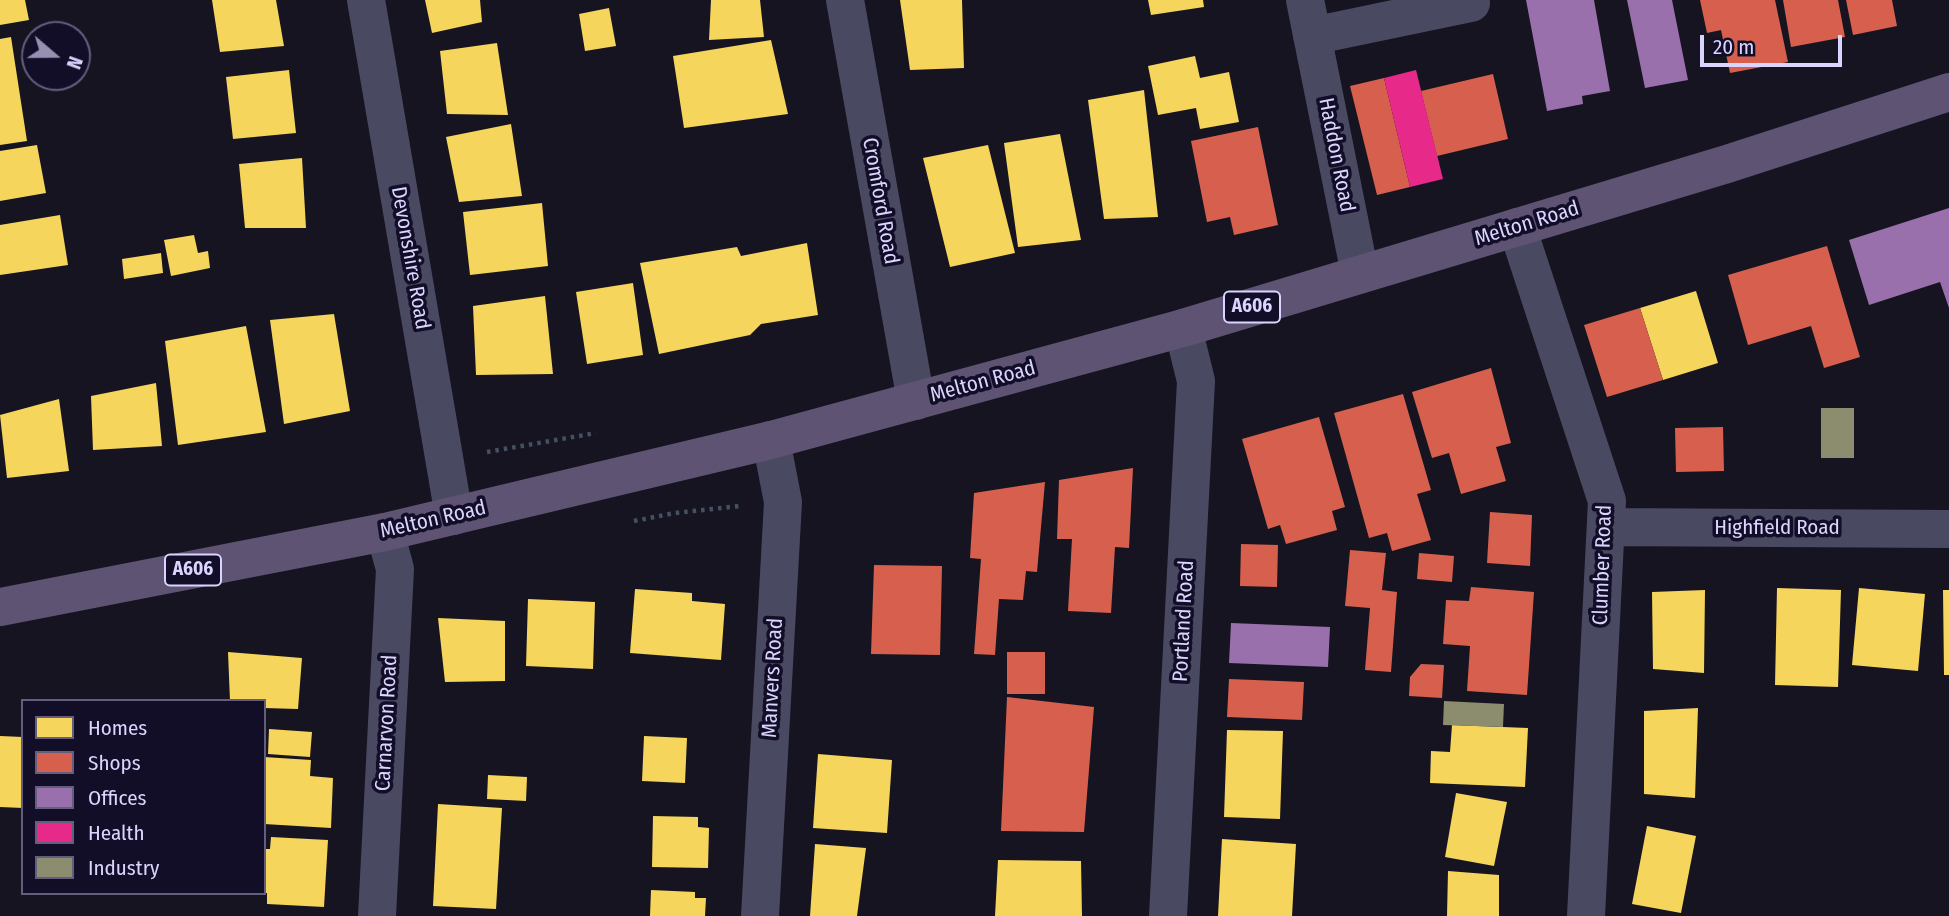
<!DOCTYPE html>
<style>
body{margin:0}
#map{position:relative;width:1949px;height:916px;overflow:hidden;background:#161421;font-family:"Fira Sans Condensed",sans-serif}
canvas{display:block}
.legend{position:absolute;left:21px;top:699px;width:245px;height:196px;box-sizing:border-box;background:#130e27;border:2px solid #635e7d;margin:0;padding:9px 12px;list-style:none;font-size:21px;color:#dad5ff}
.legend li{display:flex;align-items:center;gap:14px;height:35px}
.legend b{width:35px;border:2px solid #635e7d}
.north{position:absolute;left:21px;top:21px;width:70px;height:70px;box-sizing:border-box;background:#130e27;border:2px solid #635e7d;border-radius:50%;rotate:110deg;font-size:19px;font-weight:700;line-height:28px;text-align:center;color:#dad5ff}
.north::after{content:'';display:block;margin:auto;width:24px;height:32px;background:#9591b1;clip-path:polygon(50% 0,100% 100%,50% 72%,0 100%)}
.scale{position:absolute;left:1700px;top:35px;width:142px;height:32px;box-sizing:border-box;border:4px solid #dad5ff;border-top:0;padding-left:9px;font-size:21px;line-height:24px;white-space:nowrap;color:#dad5ff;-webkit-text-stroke:5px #130e27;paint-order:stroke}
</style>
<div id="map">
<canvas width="1949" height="916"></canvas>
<ul class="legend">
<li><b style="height:19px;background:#f6d55c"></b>Homes</li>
<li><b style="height:19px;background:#d6604d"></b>Shops</li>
<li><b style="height:19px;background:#9970ab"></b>Offices</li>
<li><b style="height:19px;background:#e7298a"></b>Health</li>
<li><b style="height:19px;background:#8c8c6e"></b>Industry</li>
</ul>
<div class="north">N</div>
<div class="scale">20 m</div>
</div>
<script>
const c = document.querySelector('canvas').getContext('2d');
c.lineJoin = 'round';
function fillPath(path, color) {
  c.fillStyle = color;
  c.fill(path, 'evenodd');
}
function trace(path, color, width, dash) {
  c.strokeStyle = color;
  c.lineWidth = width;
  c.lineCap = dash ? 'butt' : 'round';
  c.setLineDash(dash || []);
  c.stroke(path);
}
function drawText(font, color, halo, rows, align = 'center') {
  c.font = font + ' "Fira Sans Condensed",sans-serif';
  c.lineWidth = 7;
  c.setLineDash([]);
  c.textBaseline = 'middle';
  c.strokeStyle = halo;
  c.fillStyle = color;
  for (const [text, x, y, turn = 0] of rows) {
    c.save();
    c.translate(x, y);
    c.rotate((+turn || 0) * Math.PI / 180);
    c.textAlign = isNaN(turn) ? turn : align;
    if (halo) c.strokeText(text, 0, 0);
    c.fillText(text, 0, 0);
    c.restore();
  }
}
const homes = new Path2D(`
 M0,0H25L29,20L0,25Z
 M212,0H276L284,46L220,52Z
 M425,0H480L482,22L432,33Z
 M711,0H760L764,37L709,40Z
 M900,0H962L964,68L910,70Z
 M1148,0H1203L1204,7L1151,15Z
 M609,8L616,46L585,51L579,14Z
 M11,37L27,141L0,145V39Z
 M771,40L788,114L684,128L673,56Z
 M497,43L508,115L447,114L440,51Z
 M1195,56L1200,78L1229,72L1239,122L1200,129L1196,108L1158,115L1148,66Z
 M289,70L296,133L233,139L226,77Z
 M1144,90L1158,217L1104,219L1088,100Z
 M511,124L522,196L459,202L446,137Z
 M1060,134L1081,240L1018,247L1004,143Z
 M37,145L46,193L0,201V151Z
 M988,145L1015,253L950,267L923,158Z
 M302,158L306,228H245L239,164Z
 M542,203L548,266L470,275L463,212Z
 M60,215L68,265L0,275V225Z
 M194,235L198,253L208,251L210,268L171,276L164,240Z
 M807,243L818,315L761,324L750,335L659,354L640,263L737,247L741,256Z
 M161,253L163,273L124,279L122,259Z
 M633,283L643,355L587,364L576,292Z
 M1696,291L1718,363L1663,380L1640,308Z
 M545,296L553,374L476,375L473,306Z
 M334,314L350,411L284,424L270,320Z
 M246,326L266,432L178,445L165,341Z
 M156,383L162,446L93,450L91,396Z
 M59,399L69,471L7,478L0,415Z
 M1777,588L1841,590L1838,687L1775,685Z
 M1859,588L1925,594L1918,671L1852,665Z
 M635,589L692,593V601L725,604L721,660L630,653Z
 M1705,590L1704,673L1653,669L1652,592Z
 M1943,590H1949V675H1944Z
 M528,599L595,602L593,669L526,666Z
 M438,618L505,621V681L445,682Z
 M228,652L302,658L298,709L264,708V701H230Z
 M1698,708L1695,798L1644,794V711Z
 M1452,725L1528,728L1525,787L1430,783L1431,751L1450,752Z
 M269,729L312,732L310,757L268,754Z
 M1227,730L1283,731L1280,819L1224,817Z
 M0,736L23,737V808L0,807Z
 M644,736L687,738L685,783L642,781Z
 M818,754L892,760L887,833L813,828Z
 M264,757L311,760L310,776L333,778L331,828L264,824Z
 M488,775L527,777L526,801L487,799Z
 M1456,793L1507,802L1494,866L1445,857Z
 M438,804L502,808L496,909L433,906Z
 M653,816L698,817V827L709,828L708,868L652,867Z
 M1647,826L1696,836L1681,913L1632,904Z
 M271,837L328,840L324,907L267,904V893H264V849H270Z
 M1222,839L1296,844L1292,916H1218Z
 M815,844L866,848L857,916H810Z
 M998,860L1081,861L1082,916H995Z
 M1448,871L1499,875V916H1447Z
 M651,890L695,892V898H706L705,916H650Z`);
const shops = new Path2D(`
 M1700,0H1775L1788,62L1730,73L1721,30L1707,33Z
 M1783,0H1838L1845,37L1791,47Z
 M1846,0H1892L1897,26L1853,35Z
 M1493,74L1508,139L1437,156L1421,91Z
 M1384,78L1410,187L1377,195L1350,86Z
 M1258,127L1278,225L1234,235L1230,217L1207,222L1191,141Z
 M1827,246L1860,357L1824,368L1811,326L1748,345L1728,275Z
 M1640,308L1663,380L1607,397L1584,325Z
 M1491,368L1511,443L1496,447L1506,481L1461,494L1449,453L1432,458L1412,392Z
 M1403,394L1431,490L1417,494L1431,540L1392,551L1387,533L1369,538L1334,413Z
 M1319,417L1345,507L1332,511L1337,530L1286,544L1280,525L1268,529L1242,439Z
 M1723,427L1724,471L1676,472L1675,428Z
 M1133,468L1129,548L1115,547L1111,613L1068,611L1072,539H1057L1059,480Z
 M1045,482L1037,572L1026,571L1023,600L999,599L995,655L974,654L981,559L970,558L974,493Z
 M1490,512L1532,515L1530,566L1487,563Z
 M1241,544L1278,545L1277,587L1240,586Z
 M1350,550L1386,553L1382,590L1397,592L1391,672L1365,670L1370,608L1345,606Z
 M1419,553L1454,556L1452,582L1417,579Z
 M874,565L942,566L940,655L871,654Z
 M1471,587L1534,592L1527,695L1467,691L1470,646L1443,644L1446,600L1469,601Z
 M1007,652H1045V694H1007Z
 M1421,664L1444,665L1442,698L1409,696L1410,677Z
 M1229,679L1304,682L1302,720L1227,717Z
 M1007,697L1094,707L1084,832L1001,831Z`);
const offices = new Path2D(`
 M1526,0H1594L1610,91L1582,96L1583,104L1547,111Z
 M1627,0H1672L1688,80L1645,88Z
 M1949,208V308L1940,282L1869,305L1849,240Z
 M1231,623L1330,627L1328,667L1229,663Z`);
const health = new Path2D(`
 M1416,70L1443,179L1410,187L1384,78Z`);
const industry = new Path2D(`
 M1821,408H1854V458H1821Z
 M1444,701L1504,704L1503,727L1443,725Z`);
const path = new Path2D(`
 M487,452L596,433
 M634,521L675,513L740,506`);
const minor = new Path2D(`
 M366,0L454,516
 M845,0L916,401
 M1305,0L1360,274
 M1312,36L1471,3
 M1517,227L1607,501L1586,916
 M1606,527L1949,529
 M377,916L395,569L385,532
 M760,916L783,502L771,440
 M1168,916L1196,381L1183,328`);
const major = new Path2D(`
 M0,607L385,532L771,440L1183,328L1727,164L1949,92`);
const shields = [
 [1252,307,56],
 [193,570,56]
];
const shieldNames = [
 ["A606",1252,307],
 ["A606",193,570]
];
const streetNames = [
 ["Haddon Road",1336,155,79],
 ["Cromford Road",880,201,80],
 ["Melton Road",1527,224,-17],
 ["Devonshire Road",410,258,80],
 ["Melton Road",983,382,-15],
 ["Melton Road",433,520,-13],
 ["Highfield Road",1777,528],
 ["Clumber Road",1603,565,-88],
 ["Portland Road",1184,621,-87],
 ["Manvers Road",773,678,-87],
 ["Carnarvon Road",387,723,-87]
];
fillPath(homes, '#f6d55c');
fillPath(shops, '#d6604d');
fillPath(offices, '#9970ab');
fillPath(health, '#e7298a');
fillPath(industry, '#8c8c6e');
trace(path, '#445161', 4.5, [3.5, 5]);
trace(minor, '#4a4962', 38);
trace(major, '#5e5373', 38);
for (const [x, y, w] of shields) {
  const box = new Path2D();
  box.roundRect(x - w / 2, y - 15.5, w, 31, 5);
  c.fillStyle = '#130e27';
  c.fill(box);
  trace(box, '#dad5ff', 2);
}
drawText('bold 19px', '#dad5ff', null, shieldNames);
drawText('21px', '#dad5ff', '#130e27', streetNames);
</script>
